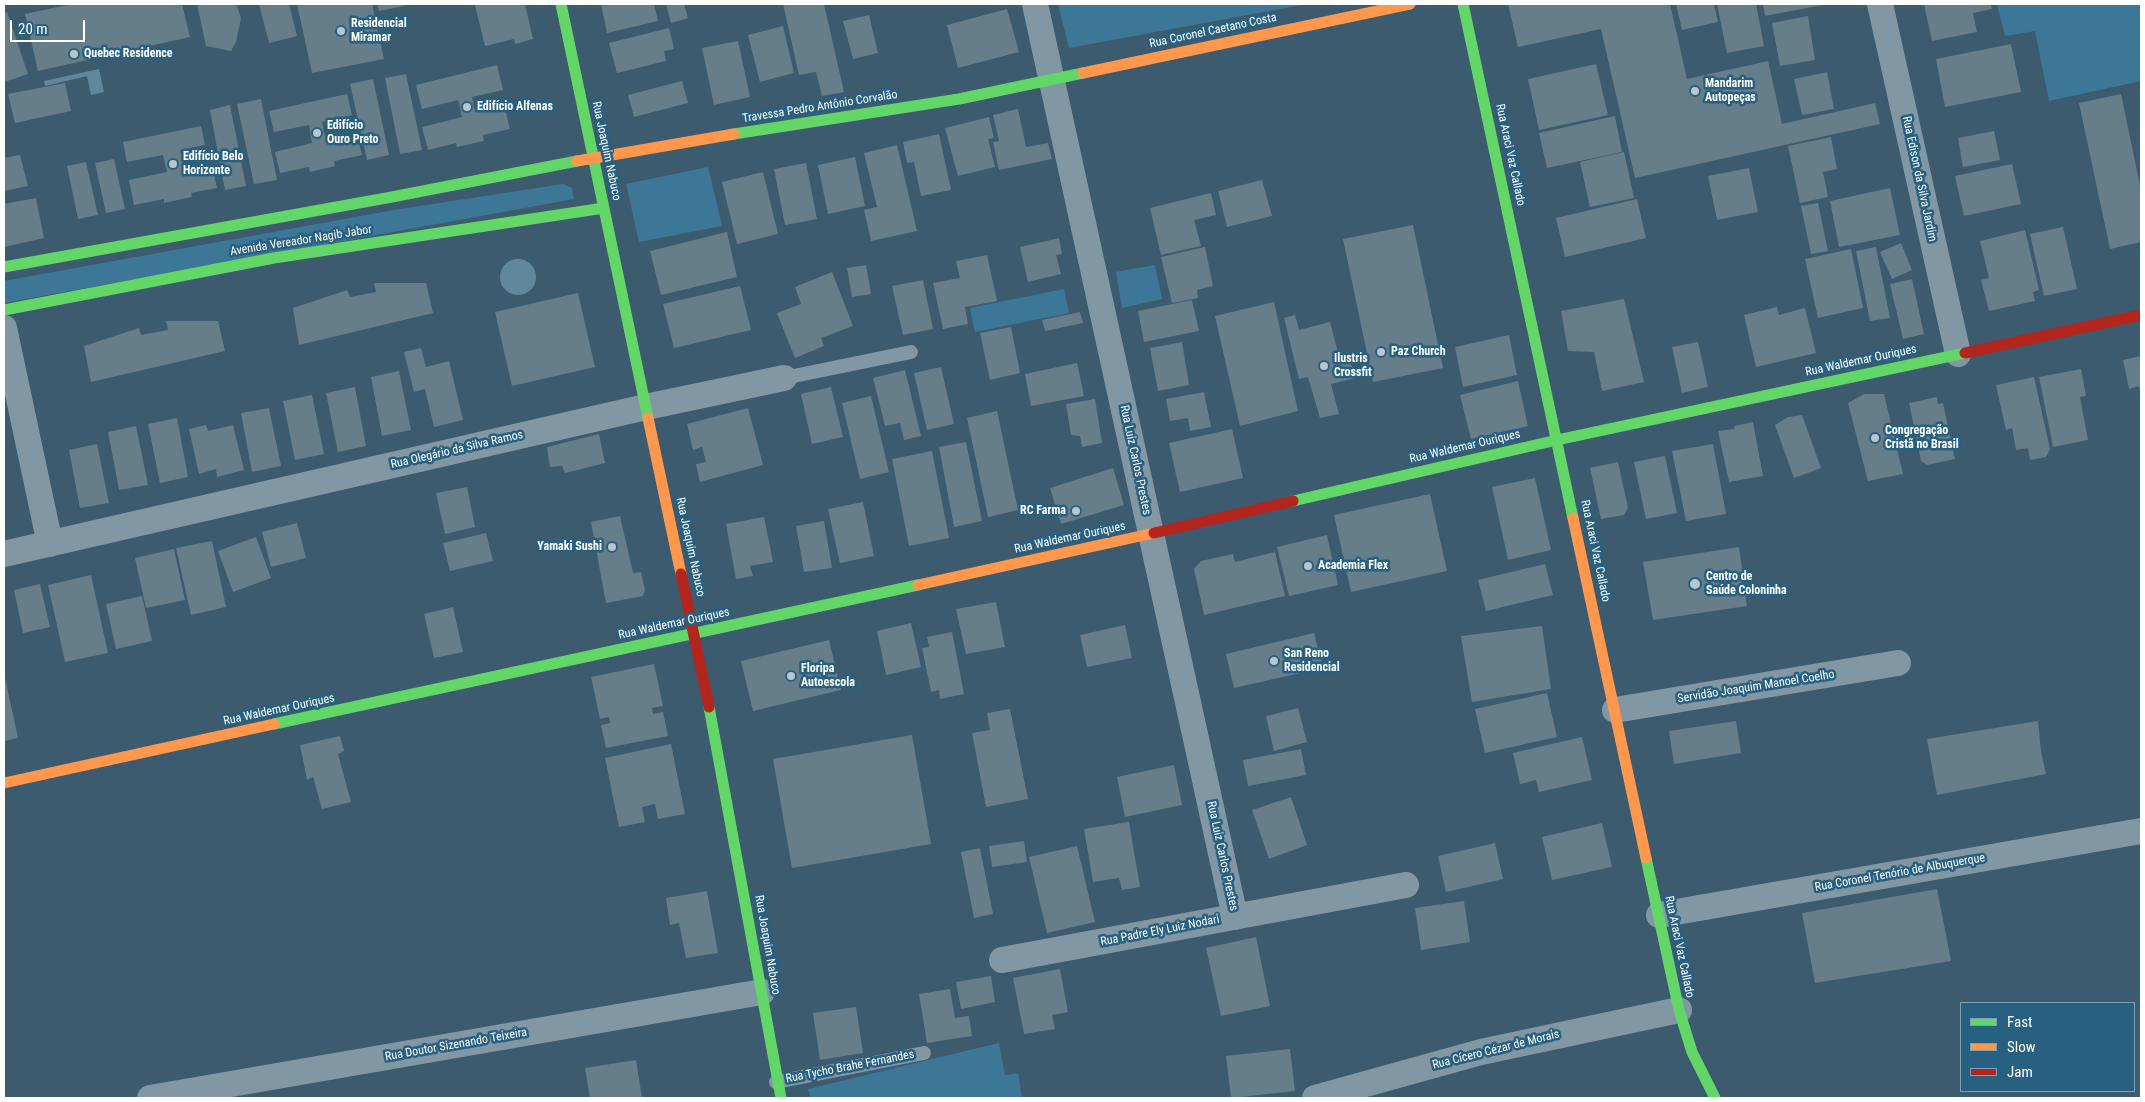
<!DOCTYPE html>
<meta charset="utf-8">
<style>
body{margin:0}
#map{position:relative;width:2145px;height:1102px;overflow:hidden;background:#3c5b6e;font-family:"Roboto Condensed",sans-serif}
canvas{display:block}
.frame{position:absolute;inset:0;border:5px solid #fff;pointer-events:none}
.legend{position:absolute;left:1960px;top:1002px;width:175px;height:90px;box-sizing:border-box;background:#286082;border:1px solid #7ea0b4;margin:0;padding:6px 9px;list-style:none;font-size:15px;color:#fff}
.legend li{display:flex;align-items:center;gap:10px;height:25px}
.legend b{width:25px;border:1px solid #7ea0b4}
.scale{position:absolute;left:10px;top:20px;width:75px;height:22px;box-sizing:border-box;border:2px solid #fff;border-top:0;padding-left:6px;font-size:15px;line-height:18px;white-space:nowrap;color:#fff;-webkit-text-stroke:4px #286082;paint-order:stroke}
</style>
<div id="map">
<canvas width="2145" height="1102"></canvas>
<div class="frame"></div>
<ul class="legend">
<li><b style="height:6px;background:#63d668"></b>Fast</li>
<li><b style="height:6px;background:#ff974d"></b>Slow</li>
<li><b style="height:6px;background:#b3261e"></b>Jam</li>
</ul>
<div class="scale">20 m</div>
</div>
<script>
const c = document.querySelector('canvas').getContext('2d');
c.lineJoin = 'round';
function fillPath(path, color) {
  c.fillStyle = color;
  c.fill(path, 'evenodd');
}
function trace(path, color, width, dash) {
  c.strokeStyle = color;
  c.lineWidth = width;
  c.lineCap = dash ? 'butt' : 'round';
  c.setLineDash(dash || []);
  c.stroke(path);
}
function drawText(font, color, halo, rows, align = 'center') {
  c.font = font + ' "Roboto Condensed",sans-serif';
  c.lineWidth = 5;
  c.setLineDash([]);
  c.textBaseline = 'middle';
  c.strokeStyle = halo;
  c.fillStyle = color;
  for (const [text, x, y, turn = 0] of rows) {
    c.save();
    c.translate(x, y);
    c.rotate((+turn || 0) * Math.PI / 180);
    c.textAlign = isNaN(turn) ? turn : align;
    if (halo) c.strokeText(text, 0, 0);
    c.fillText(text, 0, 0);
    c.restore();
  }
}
const green = new Path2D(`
 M1058,4H1307L1069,48Z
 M1997,4H2141V81L2049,101L2035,31L2005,36Z
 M708,167L722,226L639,242L626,184Z
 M563,184L572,188L574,199L4,303V281L394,210Z
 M1155,265L1162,299L1122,308L1116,272Z
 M1064,289L1069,313L975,332L970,308Z
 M999,1043L1005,1075L1018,1073L1022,1098H811L808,1089Z`);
const water = new Path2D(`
 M99,69L104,92L91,95L87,76L45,86L44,81Z
 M500 277a18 18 0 1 1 36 0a18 18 0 1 1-36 0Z`);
const building = new Path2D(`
 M72,4H182L190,37L38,71L25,14Z
 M197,4H231L237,6L241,18L236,42L231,51L206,46Z
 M259,4H289L297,36L269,43Z
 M297,4H372L384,59L312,73Z
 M377,4H405L404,6L379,11Z
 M481,4H525L533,39L515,44L514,39L485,46L475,5Z
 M601,4H654L658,21L607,33Z
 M666,4H684L688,18L671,23Z
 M783,4H824L844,92L822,96L816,72L799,75Z
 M1508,4H1670L1687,79L1768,61L1782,124L1875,103L1880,124L1635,178L1601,29L1518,47Z
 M1676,4H1714L1718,22L1682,30Z
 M1717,4H1756L1764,46L1727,53Z
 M1763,4H1822L1823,5L1765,16Z
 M1924,4H1991L1992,9L1973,13L1977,32L1932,41Z
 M1007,9L1019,52L958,68L947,25Z
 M7,12L28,74L4,82V13Z
 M869,15L878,53L853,59L843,21Z
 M1808,16L1815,60L1780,66L1772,23Z
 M783,26L794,73L760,82L748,35Z
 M669,28L674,49L664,51L666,61L617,73L609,43Z
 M738,41L750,97L714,105L702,48Z
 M2011,44L2021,92L1945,107L1936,59Z
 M1596,64L1608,115L1539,130L1528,79Z
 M497,65L503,90L472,97L475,112L504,105L510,129L483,135L484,141L457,147L456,143L428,150L422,127L462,117L458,100L422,109L416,85Z
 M1827,72L1834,109L1802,115L1794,79Z
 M406,74L422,150L400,154L385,78Z
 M373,79L389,155L367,160L350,84Z
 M682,81L688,103L634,117L628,95Z
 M65,83L71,111L15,123L8,94Z
 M347,94L352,115L322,122L326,141L357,134L362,155L334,161L335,166L310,172L309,167L280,173L275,152L312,143L309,125L274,132L269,111Z
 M2121,94L2141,190V242L2110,249L2079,103Z
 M261,99L277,180L254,184L237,104Z
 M230,105L246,186L225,190L210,110Z
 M1018,109L1026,147L1048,143L1052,159L999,170L993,142L999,141L993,115Z
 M1615,116L1622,152L1547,168L1539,133Z
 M989,117L994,138L988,139L995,167L958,176L945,128Z
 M201,126L205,145L180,150L184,172L212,166L217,188L191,193L192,197L164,203V199L134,205L129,180L167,172L163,155L127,162L123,142Z
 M1994,131L2000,160L1963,167L1958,138Z
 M939,134L951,190L921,196L914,162L907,163L903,142Z
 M1831,137L1837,169L1823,172L1828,197L1800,203L1788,146Z
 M897,145L917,231L871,241L864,210L877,207L864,153Z
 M1624,152L1634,198L1590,207L1580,162Z
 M20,155L28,186L4,191V158Z
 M855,157L865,206L828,214L818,165Z
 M114,159L125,209L106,213L95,163Z
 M86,162L98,215L78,219L67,166Z
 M806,163L817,219L785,225L774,169Z
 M2012,164L2021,204L1964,216L1955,176Z
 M1749,168L1758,212L1717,220L1708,176Z
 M763,172L778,234L737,244L722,182Z
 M1262,180L1272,216L1227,227L1218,191Z
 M1890,188L1900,235L1839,247L1830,201Z
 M1211,193L1216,215L1194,220L1201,246L1161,255L1150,208Z
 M36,198L44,238L4,247V204Z
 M1637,199L1646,238L1565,257L1556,218Z
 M1818,203L1828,251L1811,254L1801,206Z
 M1413,225L1443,368L1373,382L1343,239Z
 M2063,227L2077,289L2044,296L2030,234Z
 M2025,230L2039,290L2033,292L2035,301L1989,311L1981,280L1989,278L1980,241Z
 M727,232L737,277L661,295L650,251Z
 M1059,238L1062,254L1056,255L1061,274L1028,282L1020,247Z
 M1901,243L1912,270L1892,279L1880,252Z
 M1205,247L1213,286L1197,290L1198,298L1172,303L1161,257Z
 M1876,247L1890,318L1870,321L1856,251Z
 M1851,249L1863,308L1818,318L1805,259Z
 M987,255L997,301L965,307L968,324L943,329L933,283L960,278L956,261Z
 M866,265L871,294L852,297L847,268Z
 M832,272L853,326L821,338L824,346L795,358L777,313L801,304L795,287Z
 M1912,279L1924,334L1903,339L1890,284Z
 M923,280L933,329L903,335L892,286Z
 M374,283H426L433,313L299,345L293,308L347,290L350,297L376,292Z
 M740,286L751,330L674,348L663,304Z
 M578,293L595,367L512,386L495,312Z
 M1624,299L1644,382L1602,391L1594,352L1568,351L1561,311Z
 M1192,300L1199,331L1144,342L1138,311Z
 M1274,302L1298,411L1240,426L1215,316Z
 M1777,307L1779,315L1805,308L1816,353L1756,367L1744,315Z
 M1080,312L1083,323L1045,331L1042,320Z
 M1295,315L1299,330L1330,322L1339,356L1348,353L1355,378L1331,384L1339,414L1320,418L1308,377L1299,379L1284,318Z
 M166,321H218L225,351L91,382L84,346L139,328L141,335L168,330Z
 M1011,327L1020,373L990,380L980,333Z
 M1509,335L1517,375L1463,387L1455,347Z
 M1182,342L1189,385L1158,391L1150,348Z
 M1698,342L1708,387L1682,393L1672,347Z
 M421,348L426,367L449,361L463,420L434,427L425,389L414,392L404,352Z
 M2141,356V391H2140L2139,386L2129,389L2123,360Z
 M1077,363L1084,396L1031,406L1025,374Z
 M941,367L954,424L927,430L914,373Z
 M2081,369L2086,396L2080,397L2088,440L2053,447L2039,377Z
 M905,370L921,436L904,440L900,423L885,426L873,378Z
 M399,371L411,430L382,436L371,377Z
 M2034,377L2050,449L2046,457L2030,460L2028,448L2016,450L2012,428L2006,430L1996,385Z
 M1518,381L1528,426L1471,439L1460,395Z
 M355,387L366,446L338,452L326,393Z
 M831,387L843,437L812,444L801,394Z
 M1204,392L1211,427L1190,431L1188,418L1170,421L1166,399Z
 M1864,394H1884L1903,474L1868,481L1848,403Z
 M312,395L324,454L295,460L283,401Z
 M871,396L889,472L860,479L842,403Z
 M1937,397L1938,404L1943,403L1955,459L1927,465L1921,461L1909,403Z
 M1095,399L1102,443L1082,447L1080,436L1071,435L1066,404Z
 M269,408L281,466L252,472L241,413Z
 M748,408L763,465L700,482L696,464L706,462L702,447L693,450L687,424Z
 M997,411L1018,510L988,517L967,418Z
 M1802,415L1821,468L1794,478L1775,425L1788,417Z
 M177,418L188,477L160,483L148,424Z
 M1753,422L1763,476L1729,482L1718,431L1734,429L1735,426Z
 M206,425L208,431L233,425L244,470L217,477L216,469L199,474L189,429Z
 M136,426L148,485L119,490L108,432Z
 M1232,429L1243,478L1180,492L1169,443Z
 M599,434L605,463L565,473L562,466L550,467L547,447Z
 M966,442L982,521L954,527L939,447Z
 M97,444L109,503L80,508L69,450Z
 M1713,444L1726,514L1686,521L1672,451Z
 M932,451L949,538L909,546L892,459Z
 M1665,456L1677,513L1646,519L1634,462Z
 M1618,462L1628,508L1624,515L1601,519L1590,468Z
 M1113,468L1124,505L1061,524L1050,488Z
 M1535,478L1551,550L1508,560L1492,487Z
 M467,487L475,527L445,534L436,493Z
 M1430,494L1447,571L1351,592L1334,515Z
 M863,502L874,556L840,563L828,509Z
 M620,516L633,573L641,572L645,590L643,596L606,603L591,522Z
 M764,517L773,562L750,566L753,576L736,579L726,524Z
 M824,521L832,568L804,572L796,526Z
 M297,523L306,558L271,567L262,532Z
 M486,533L493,561L450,571L443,543Z
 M1327,535L1338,585L1289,596L1277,547Z
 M256,537L271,578L233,592L218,551Z
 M212,541L226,607L191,615L176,548Z
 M1739,547L1747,606L1653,620L1643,562Z
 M174,549L185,600L146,608L135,558Z
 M1275,552L1285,596L1204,615L1194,569L1201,561L1233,554L1235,562Z
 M1545,564L1553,595L1486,611L1478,580Z
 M91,575L108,653L65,662L48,585Z
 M40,584L50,627L23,633L14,590Z
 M142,596L152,641L116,649L106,604Z
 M996,602L1005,647L966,654L956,609Z
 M453,607L463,652L434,658L424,614Z
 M911,623L921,667L886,675L877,631Z
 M1125,625L1132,658L1087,667L1080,635Z
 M1542,626L1551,689L1472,702L1461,636Z
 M952,632L964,694L940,699L939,690L931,692L922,648L929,647L927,637Z
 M1314,633L1323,668L1234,688L1226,654Z
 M829,640L841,690L753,711L741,661Z
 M654,664L663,706L652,708L653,714L663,712L668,736L606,748L601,725L610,723L609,717L600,719L591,677Z
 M4,673L18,738L4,741Z
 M1547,693L1557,737L1485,753L1475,709Z
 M1298,708L1307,742L1274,751L1266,716Z
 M1010,709L1028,799L986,807L972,733L990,730L987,713Z
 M1736,721L1741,753L1674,764L1669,731Z
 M2038,721L2041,751L2046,774L1937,795L1927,739Z
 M912,735L931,844L792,868L773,759Z
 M340,736L344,751L338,754L351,802L322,809L313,777L307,780L300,745Z
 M1582,737L1592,780L1539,792L1536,780L1520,784L1513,753Z
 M671,744L685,814L658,819L655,804L642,807L645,822L619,827L605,758Z
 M1301,749L1306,775L1248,786L1243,760Z
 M1174,765L1182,805L1125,817L1117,777Z
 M1291,797L1307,845L1269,859L1252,810Z
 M1129,822L1140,887L1122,890L1119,878L1093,882L1084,829Z
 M1602,823L1612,867L1552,880L1542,837Z
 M1024,841L1027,862L992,867L989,846Z
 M1495,843L1503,879L1446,892L1438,856Z
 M1077,846L1095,922L1047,933L1029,857Z
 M980,848L993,914L974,918L961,852Z
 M1937,889L1951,961L1815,983L1802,913Z
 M707,891L718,953L686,958L679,923L670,925L666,898Z
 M1464,901L1470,942L1421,950L1415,908Z
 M1256,937L1270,1006L1221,1016L1206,948Z
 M1060,969L1068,1012L1052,1015L1055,1029L1024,1034L1013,978Z
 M991,976L995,1002L961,1009L956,982Z
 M950,989L955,1018L969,1016L972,1036L927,1043L919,994Z
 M856,1007L863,1053L820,1060L813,1013Z
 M1290,1049L1295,1091L1231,1098L1226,1056Z
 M636,1060L642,1098H590L585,1068Z`);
const lane = new Path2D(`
 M784,378L911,352
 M776,1082L924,1053`);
const street = new Path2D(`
 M1035,4L1235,917
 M1880,4L1958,354
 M4,328L50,544
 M4,554L646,407L784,378
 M1615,710L1898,663
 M1659,915L2141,831
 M1002,960L1406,885
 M150,1098L762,992
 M1315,1098L1481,1052L1679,1010`);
const fast = new Path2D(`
 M561,4L648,418
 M1463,4L1573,518
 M734,134L959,99L1083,73
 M4,267L392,197L577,161
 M4,310L274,258L604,208
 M1293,501L1557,440L1965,353
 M709,707L781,1098
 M274,724L918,585
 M1646,858L1679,1010L1692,1052L1715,1098`);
const slow = new Path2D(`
 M1083,73L1410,4
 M577,161L734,134
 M648,418L681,574
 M1573,518L1646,858
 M918,585L1154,533
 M4,783L274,724`);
const jam = new Path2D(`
 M1965,353L2141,315
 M1154,533L1293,501
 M681,574L709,707`);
const markers = [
 [341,31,5,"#bbc6cc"],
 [74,54,5,"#bbc6cc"],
 [1695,91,5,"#bbc6cc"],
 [467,107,5,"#bbc6cc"],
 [317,133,5,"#bbc6cc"],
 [173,164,5,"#bbc6cc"],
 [1381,352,5,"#bbc6cc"],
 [1324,366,5,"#bbc6cc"],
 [1875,438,5,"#bbc6cc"],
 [1076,511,5,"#bbc6cc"],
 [612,547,5,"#bbc6cc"],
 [1308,566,5,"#bbc6cc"],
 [1695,584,6,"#bbc6cc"],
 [1274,661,5,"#bbc6cc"],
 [791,676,5,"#bbc6cc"]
];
const poiNames = [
 ["Residencial",351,24],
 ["Miramar",351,38],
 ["Quebec Residence",84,54],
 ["Mandarim",1705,84],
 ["Autopeças",1705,98],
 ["Edifício Alfenas",477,107],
 ["Edifício",327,126],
 ["Ouro Preto",327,140],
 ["Edifício Belo",183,157],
 ["Horizonte",183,171],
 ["Paz Church",1391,352],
 ["Ilustris",1334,359],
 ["Crossfit",1334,373],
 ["Congregação",1885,431],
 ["Cristã no Brasil",1885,445],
 ["RC Farma",1066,511,"right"],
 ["Yamaki Sushi",602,547,"right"],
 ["Academia Flex",1318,566],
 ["Centro de",1706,577],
 ["Saúde Coloninha",1706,591],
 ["San Reno",1284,654],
 ["Residencial",1284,668],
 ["Floripa",801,669],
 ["Autoescola",801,683]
];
const streetNames = [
 ["Rua Coronel Caetano Costa",1213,31,-12],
 ["Travessa Pedro Antônio Corvalão",820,107,-9],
 ["Rua Joaquim Nabuco",606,151,78],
 ["Rua Araci Vaz Callado",1510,155,78],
 ["Rua Edison da Silva Jardim",1919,179,78],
 ["Avenida Vereador Nagib Jabor",301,241,-9],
 ["Rua Waldemar Ouriques",1861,361,-12],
 ["Rua Waldemar Ouriques",1465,447,-13],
 ["Rua Olegário da Silva Ramos",457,450,-13],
 ["Rua Luiz Carlos Prestes",1135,460,78],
 ["Rua Waldemar Ouriques",1070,538,-12],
 ["Rua Joaquim Nabuco",690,547,78],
 ["Rua Araci Vaz Callado",1595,551,78],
 ["Rua Waldemar Ouriques",674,624,-12],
 ["Servidão Joaquim Manoel Coelho",1756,687,-9],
 ["Rua Waldemar Ouriques",279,710,-12],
 ["Rua Luiz Carlos Prestes",1222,856,78],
 ["Rua Coronel Tenório de Albuquerque",1900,873,-10],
 ["Rua Padre Ely Luiz Nodari",1160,931,-11],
 ["Rua Joaquim Nabuco",767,945,80],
 ["Rua Araci Vaz Callado",1679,947,78],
 ["Rua Doutor Sizenando Teixeira",456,1045,-10],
 ["Rua Cícero Cézar de Morais",1496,1050,-14],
 ["Rua Tycho Brahe Fernandes",850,1067,-11]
];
fillPath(green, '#3d7798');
fillPath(water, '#62879d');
fillPath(building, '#667d8a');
trace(lane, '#8297a4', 14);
trace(street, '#8297a4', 26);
trace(fast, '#63d668', 11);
trace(slow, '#ff974d', 11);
trace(jam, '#b3261e', 11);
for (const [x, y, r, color] of markers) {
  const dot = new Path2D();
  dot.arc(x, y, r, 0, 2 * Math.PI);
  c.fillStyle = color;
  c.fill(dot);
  trace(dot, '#286082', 2);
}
drawText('bold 12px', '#fff', '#286082', poiNames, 'left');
drawText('12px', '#fff', '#286082', streetNames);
</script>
